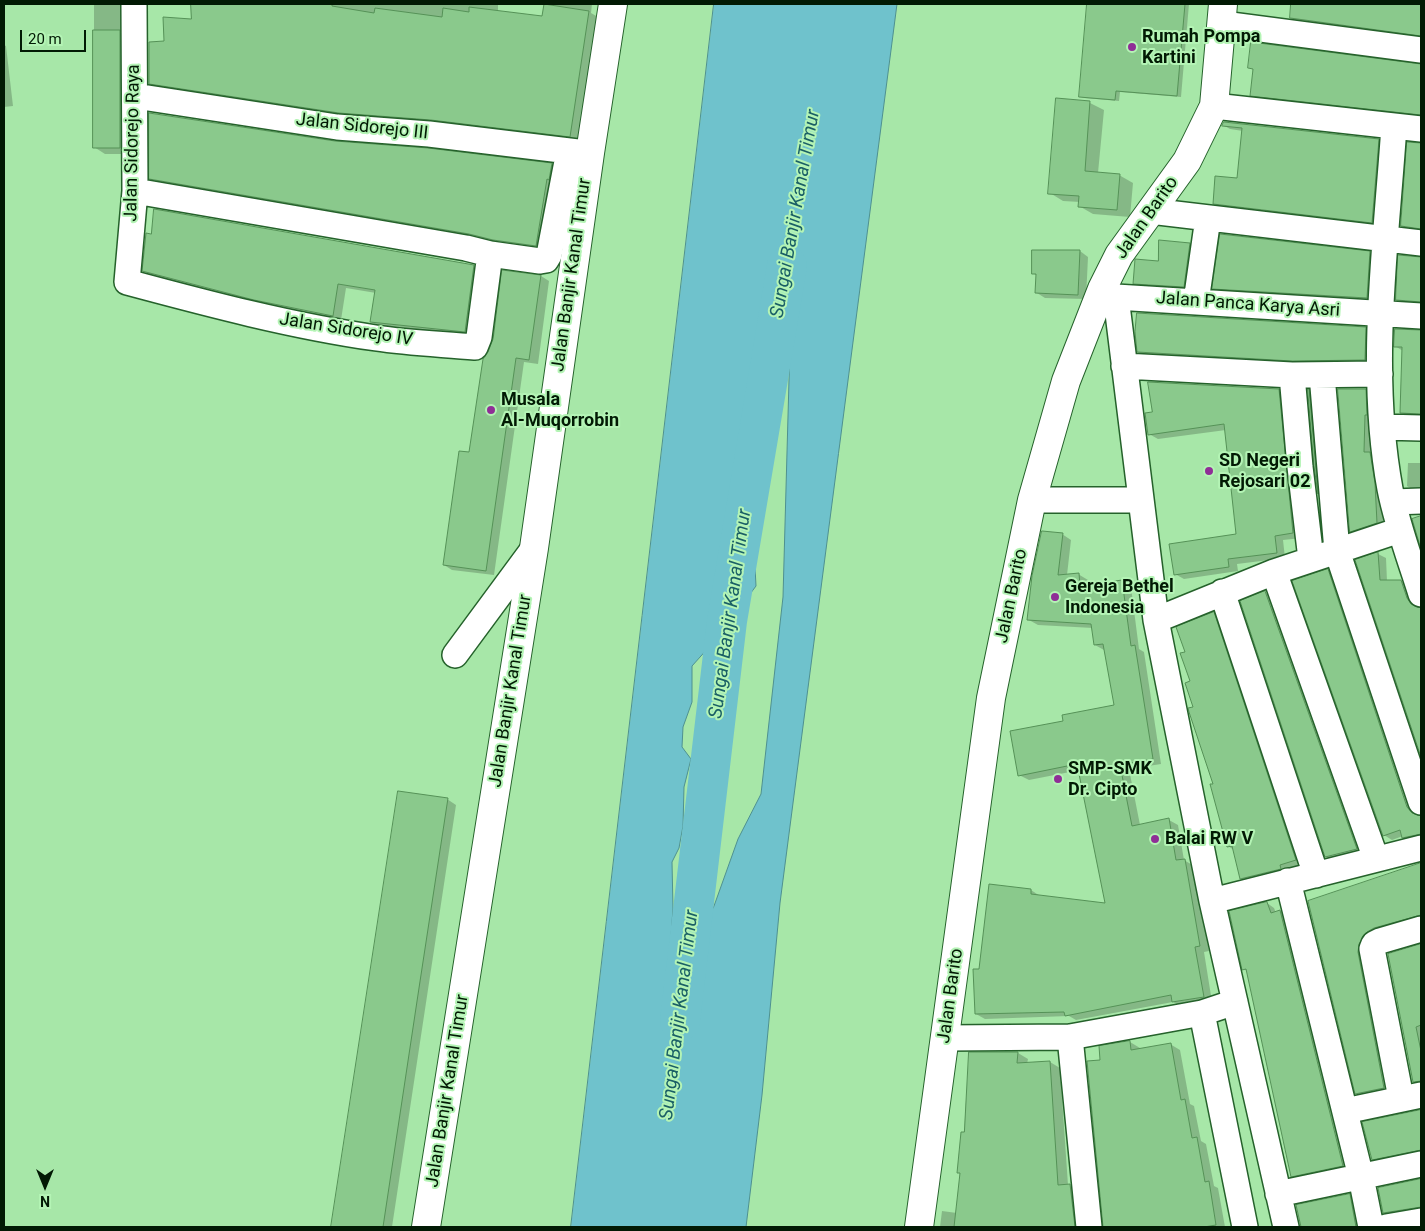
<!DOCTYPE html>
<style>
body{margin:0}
#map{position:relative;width:1425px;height:1231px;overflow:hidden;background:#a7e7a8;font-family:Roboto,sans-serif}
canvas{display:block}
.frame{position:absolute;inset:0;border:5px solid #021a04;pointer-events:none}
.north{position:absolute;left:20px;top:1161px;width:50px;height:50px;-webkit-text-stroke:4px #b4f4b5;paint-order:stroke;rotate:180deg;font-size:14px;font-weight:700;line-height:20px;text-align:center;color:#021a04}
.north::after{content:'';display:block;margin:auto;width:18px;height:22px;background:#021a04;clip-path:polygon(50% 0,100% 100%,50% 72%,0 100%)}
.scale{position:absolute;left:20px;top:30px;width:66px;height:22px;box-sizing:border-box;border:2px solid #021a04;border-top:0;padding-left:6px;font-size:15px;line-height:18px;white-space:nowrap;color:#021a04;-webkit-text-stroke:4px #b4f4b5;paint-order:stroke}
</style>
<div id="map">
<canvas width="1425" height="1231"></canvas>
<div class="frame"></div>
<div class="north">N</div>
<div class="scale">20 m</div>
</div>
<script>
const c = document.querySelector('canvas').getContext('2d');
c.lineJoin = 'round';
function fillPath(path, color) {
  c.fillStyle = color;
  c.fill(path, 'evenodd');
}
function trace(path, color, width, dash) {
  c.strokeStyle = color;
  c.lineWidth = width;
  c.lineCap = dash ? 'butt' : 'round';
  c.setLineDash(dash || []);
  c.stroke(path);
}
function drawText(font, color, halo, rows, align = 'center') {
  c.font = font + ' Roboto,sans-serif';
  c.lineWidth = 4;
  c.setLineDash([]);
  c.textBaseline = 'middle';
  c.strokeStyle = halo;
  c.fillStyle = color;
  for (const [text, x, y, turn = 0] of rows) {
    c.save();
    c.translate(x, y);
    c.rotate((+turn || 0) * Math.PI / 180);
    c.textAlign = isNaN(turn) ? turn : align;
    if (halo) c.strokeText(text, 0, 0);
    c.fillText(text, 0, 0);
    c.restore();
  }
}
const water = new Path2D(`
 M714,4H897L780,903L762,1095L746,1227H571ZM791,308L783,597L761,794L738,839L714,906L691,950L682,982L680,1012L670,1003L673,967L670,951L673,909L672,862L679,848L683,826L684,787L691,759L682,747L683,727L692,702V666L718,637L756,586L754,548L743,479L746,459L768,422L774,385L769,330Z`);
const shadow = new Path2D(`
 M94,4H131V154H105L94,147Z
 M192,4H498V11L543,17L549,4H592L591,13L598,17L579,141L349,117L159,88L150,83L165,43L192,20Z
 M1088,4H1189L1181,97L1120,92L1119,101L1084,98L1080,96Z
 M1293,4H1421V38L1299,22L1291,18Z
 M4,45L6,46L13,106L4,107Z
 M1421,65V117L1259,99L1251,95L1254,70L1250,68Z
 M1058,100L1090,103L1104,110L1098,173L1119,175L1133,183L1130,217L1093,214L1079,206L1080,202L1063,201L1050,193Z
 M1223,125L1378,140L1385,144L1379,226L1222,207L1214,203L1238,179L1243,131L1230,129Z
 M335,142L552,165L560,170L545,250L503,244L478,238L159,183L151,178Z
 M1421,144V231L1410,230L1402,225L1419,145Z
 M1189,244L1196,248L1190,290L1142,287L1135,283L1159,262Z
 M1080,251L1088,257L1086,299L1045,298L1037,293V276L1033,273Z
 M1369,253L1377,257L1374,302L1221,292L1214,288Z
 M1421,258V305L1405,304L1397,299L1419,259Z
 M474,266L482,271L474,336L380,327L371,322L376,293L346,288L341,320L264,304L152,276L144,271Z
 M503,272L541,276L549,281L538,364L524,362L494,575L452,570L444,565L470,454L489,353L494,339Z
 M1365,328L1373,333V364L1301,365L1147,356L1138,352Z
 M1421,331V418L1409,417L1401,412L1403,351L1395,346Z
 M1278,390L1288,395L1302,538L1283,540L1285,558L1237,564L1238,571L1184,579L1175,574L1237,535L1226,430L1158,439L1149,434Z
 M1365,390L1374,395L1385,527L1360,536L1351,531ZM1369,455H1372L1377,489H1374Z
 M1309,391L1316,395L1324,497L1319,494Z
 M1408,463H1421V491H1415L1407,486Z
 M1062,534L1071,540L1067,575L1078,574L1088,580V586L1122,582L1131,587L1139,649L1144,652L1161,764L1129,769L1140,825L1169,820L1178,825L1184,860L1194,866L1209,951L1204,952L1212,1002L1183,1007L1173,1002L1076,1020L1069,1016L985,1019L976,1014L980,970L1031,890L1040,896L1106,904L1080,770L1029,780L1019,775L1065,722L1115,706L1104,650L1095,645L1093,628L1038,625L1029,620Z
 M1378,554L1386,558L1387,581H1401L1409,586L1415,604L1418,609H1421V754L1357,561Z
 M1328,571L1336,575L1415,812L1418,817H1421V840L1411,842L1403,836L1392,840L1384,835Z
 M1265,592L1271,596L1363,852L1332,860L1326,857Z
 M1213,614L1221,618L1303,864L1249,883L1241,878L1234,850L1228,846L1215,785L1195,707L1186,652Z
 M399,792L447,799L456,805L392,1227H333Z
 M1421,864V920L1384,931L1392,1092L1364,1098L1356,1093L1309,902Z
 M1267,903L1274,908L1276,913L1280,911L1288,916L1350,1169L1300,1180L1292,1176L1247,971L1244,969Z
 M1421,945V1086L1414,1081L1389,955Z
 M1130,1042L1140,1048V1049L1170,1044L1180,1050L1190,1104L1194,1106L1201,1141L1206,1144L1214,1186L1218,1188L1225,1227H1104L1102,1061Z
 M1018,1053L1028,1059L1027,1064L1050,1062L1060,1068L1068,1185L1080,1191L1081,1198L1076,1227H940L942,1211L957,1213L961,1174L958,1172L966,1134Z
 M1421,1111V1154L1380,1163L1373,1159L1364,1123Z
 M1421,1180V1211L1391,1217L1384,1212L1379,1189Z
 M1349,1195L1357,1199L1362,1227H1306L1305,1222Z`);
const river = new Path2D(`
 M680,1021L727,621L787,266`);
const building = new Path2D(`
 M191,4H332V6L374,13L375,8L442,17L443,8L469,12V7L542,16L544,4L589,11L570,137L431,120L339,113L149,84V42L164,41L163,17L191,19Z
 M1087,4H1185L1177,96L1116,91L1115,100L1079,97Z
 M1291,4H1421V36L1290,18Z
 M93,30H120V148H93Z
 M1251,42L1421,64V115L1250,96L1253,69L1248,68Z
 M1056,98L1090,101L1085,171L1120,174L1117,210L1078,207L1079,196L1048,194Z
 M149,113L335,141L428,148L552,163L549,180L547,179L536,246L493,240L469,234L149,179Z
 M1224,122L1379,139L1372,223L1213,204L1215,176L1237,178L1242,128L1222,126Z
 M1407,142L1421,143V229L1401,226Z
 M154,209L474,265L465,332L370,322L375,290L338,284L333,316L254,300L142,271L146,233L151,234Z
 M1220,234L1370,251L1367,298L1212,289Z
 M1159,240L1190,243L1184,287L1133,284L1135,259L1158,261Z
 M1032,250H1080L1078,295L1035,293L1036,274H1032Z
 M1398,255L1421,257V302L1396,300Z
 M502,270L541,275L529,360L516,358L486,571L443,565L459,451L469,452L483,359L488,352L493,339Z
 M1137,313L1366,327L1365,360L1292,361L1137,352L1135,332Z
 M1395,329L1421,330V414L1400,413L1402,347H1394Z
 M1148,382L1279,389L1293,533L1275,536L1277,553L1228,559L1229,567L1174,575L1169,544L1236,534L1224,424L1148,435L1145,413L1152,412Z
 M1308,389H1309L1318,494L1314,466Z
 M1338,389H1366L1367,415H1365L1364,452H1370L1375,483L1377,523L1350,532Z
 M1421,516V549L1412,519Z
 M1042,531L1063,533L1058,575L1079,573L1080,586L1122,580L1131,646L1135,645L1153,759L1120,765L1132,826L1169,818L1176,860L1185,859L1200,946L1195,947L1204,997L1172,1002L1171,995L1065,1016L1064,1012L975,1014L973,969H979L989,884L1031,889V894L1105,903L1077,764L1018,776L1010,731L1063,721L1062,715L1114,705L1103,644L1094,645L1091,624L1027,620L1032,576Z
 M1378,552L1380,580H1401L1407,598L1411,604L1421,608V757L1355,560Z
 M1328,569L1407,807L1412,813L1421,816V834L1402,838L1400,830L1383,836L1292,581Z
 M1265,591L1357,849L1325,857L1240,601Z
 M1214,612L1296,860L1280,865L1281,869L1240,879L1232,846L1227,847L1210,784H1213L1189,712L1188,708L1193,707L1185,683L1190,681L1180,653L1185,652L1176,627Z
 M398,791L448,798L419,988L383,1227H331Z
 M1421,863V915L1374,928L1367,932L1359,944L1358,952L1384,1088L1355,1094L1308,901Z
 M1267,902L1271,913L1280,910L1343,1166L1291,1177L1246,969L1242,970L1229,911Z
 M1421,944V1025L1416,1027L1421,1051V1081L1413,1082L1388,954Z
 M1130,1041L1131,1050L1171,1043L1181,1100L1185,1099L1192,1138L1197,1137L1205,1182L1209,1181L1216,1225L1204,1227H1103L1087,1061L1100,1060L1099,1046Z
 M969,1052H1018L1017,1063L1050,1061L1058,1185L1070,1184L1075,1227H954L960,1173H957L961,1132H964Z
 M1421,1110V1150L1372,1160L1362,1122Z
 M1421,1179V1207L1383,1213L1378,1188Z
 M1350,1194L1356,1227H1301L1296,1205Z`);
const minor = new Path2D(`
 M134,4L135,191L127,282C209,304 292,326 376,338C409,343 442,344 475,347L479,337L490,254
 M1223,24L1421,50
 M135,96L337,127L429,134L586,153
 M1214,106L1421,129
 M1394,126C1386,245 1368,370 1390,489C1397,525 1410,559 1421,594
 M135,191L466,248L490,254L540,261L546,260L549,255L569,151
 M1150,211L1421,243
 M1102,289L1116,297L1156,620L1212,901L1286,1227
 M1116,297L1421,316
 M1196,302L1208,218
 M1124,366L1292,375L1380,374
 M1292,375L1300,467L1311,559
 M1322,375L1337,551L1421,802
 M1383,427L1421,428
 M1032,500H1141
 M1393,502L1421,501
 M1274,572L1376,859
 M1222,592L1316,875
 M1156,620L1274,572L1400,530
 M455,655L534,548
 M1288,881L1361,1177L1371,1227
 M1212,901L1421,848
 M1202,1013L1245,1227
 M1070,1037L1089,1227
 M946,1038L1070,1037L1202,1013L1235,1002
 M1401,1098L1372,949L1374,944L1380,941L1421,929
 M1345,1111L1421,1095
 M1278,1194L1421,1164
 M1386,1227L1421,1221`);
const tertiary = new Path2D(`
 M426,1227L534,548L590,153L613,4
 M919,1227L991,698L1032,500L1066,381L1102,289L1119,255L1187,161L1214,106L1223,4`);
const markers = [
 [1132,47,5,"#8f2e96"],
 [491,410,5,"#8f2e96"],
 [1209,471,5,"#8f2e96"],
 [1055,597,5,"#8f2e96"],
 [1058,779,5,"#8f2e96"],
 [1155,839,5,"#8f2e96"]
];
const poiNames = [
 ["Rumah Pompa",1142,37],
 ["Kartini",1142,58],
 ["Musala",501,400],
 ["Al-Muqorrobin",501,421],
 ["SD Negeri",1219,461],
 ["Rejosari 02",1219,482],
 ["Gereja Bethel",1065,587],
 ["Indonesia",1065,608],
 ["SMP-SMK",1068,769],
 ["Dr. Cipto",1068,790],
 ["Balai RW V",1165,839]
];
const streetNames = [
 ["Jalan Sidorejo III",362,127,6],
 ["Jalan Sidorejo Raya",133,143,-89],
 ["Jalan Barito",1147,218,-55],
 ["Jalan Banjir Kanal Timur",572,275,-82],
 ["Jalan Panca Karya Asri",1248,305,4],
 ["Jalan Sidorejo IV",346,330,9],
 ["Jalan Barito",1012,596,-78],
 ["Jalan Banjir Kanal Timur",511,691,-81],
 ["Jalan Barito",951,996,-82],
 ["Jalan Banjir Kanal Timur",448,1091,-81]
];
const waterNames = [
 ["Sungai Banjir Kanal Timur",796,214,-80],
 ["Sungai Banjir Kanal Timur",731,614,-82],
 ["Sungai Banjir Kanal Timur",680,1015,-83]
];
fillPath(water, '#6fc2cc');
trace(water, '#4e9090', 1);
fillPath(shadow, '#0003');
trace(river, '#6fc2cc', 40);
fillPath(building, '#8ac98c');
trace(building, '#559157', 1);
trace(minor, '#25622b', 28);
trace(tertiary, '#25622b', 30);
trace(minor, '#fff', 25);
trace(tertiary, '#fff', 28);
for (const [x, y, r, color] of markers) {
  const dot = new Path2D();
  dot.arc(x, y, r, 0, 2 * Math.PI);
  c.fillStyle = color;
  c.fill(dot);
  trace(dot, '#b4f4b5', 2);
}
drawText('bold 18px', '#021a04', '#b4f4b5', poiNames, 'left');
drawText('18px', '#021a04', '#b4f4b5', streetNames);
drawText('italic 19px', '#1a5f66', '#b4f4b5', waterNames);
</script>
